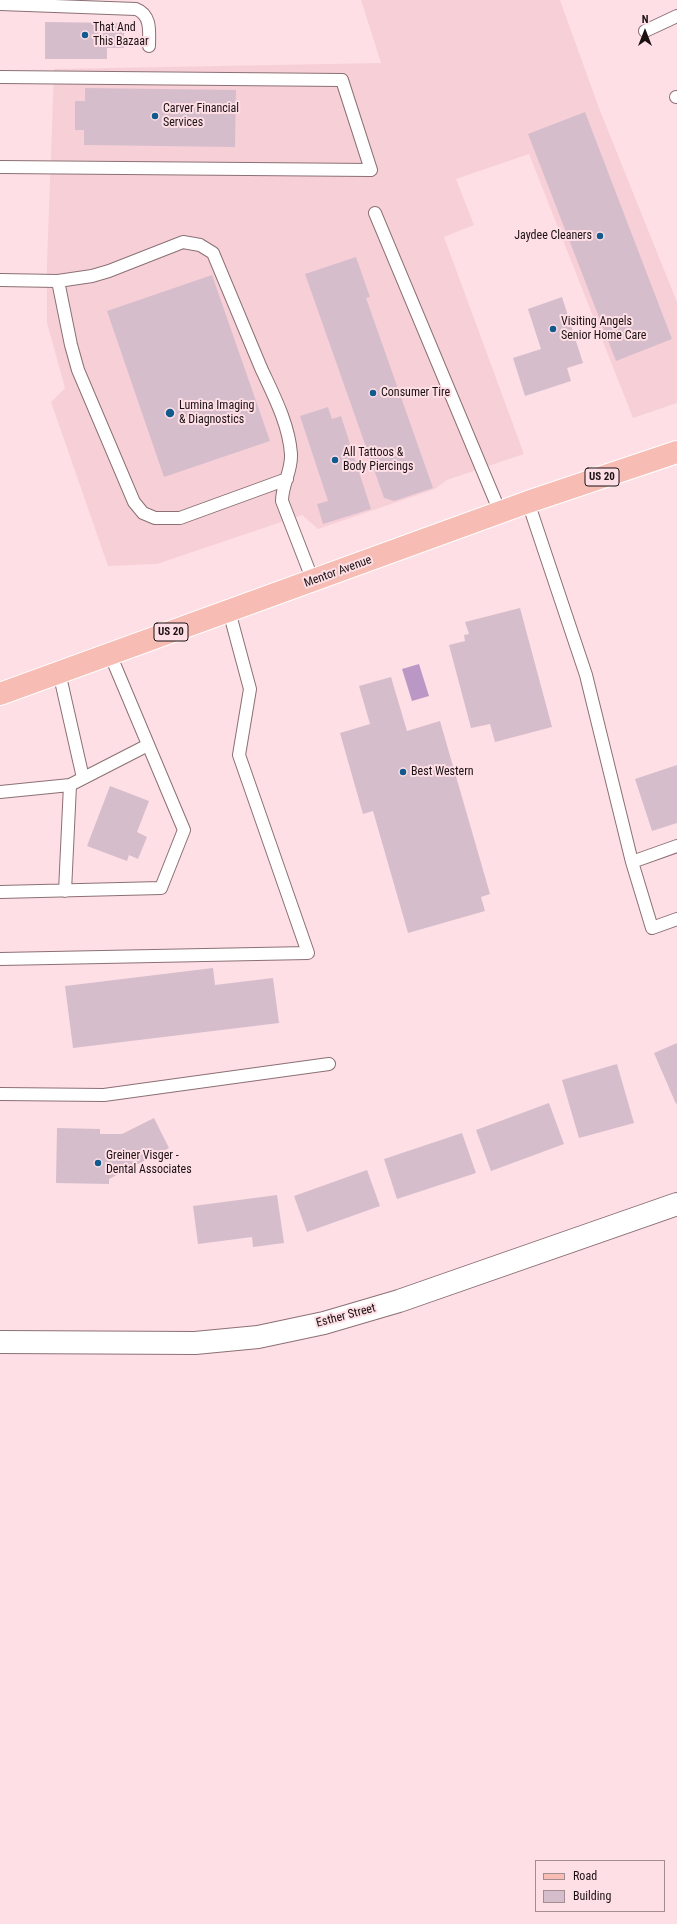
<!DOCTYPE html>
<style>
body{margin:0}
#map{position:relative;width:677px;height:1924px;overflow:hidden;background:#fedfe5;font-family:"Roboto Condensed",sans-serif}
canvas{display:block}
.legend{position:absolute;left:535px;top:1860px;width:130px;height:52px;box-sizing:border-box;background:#fedfe5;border:1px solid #a38d91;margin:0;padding:5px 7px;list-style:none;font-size:12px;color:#1b1113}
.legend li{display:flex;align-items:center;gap:8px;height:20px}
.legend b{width:20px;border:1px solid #a38d91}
.north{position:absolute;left:625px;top:12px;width:40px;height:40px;-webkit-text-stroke:3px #fedfe5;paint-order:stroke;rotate:0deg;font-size:11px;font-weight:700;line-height:16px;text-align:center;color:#1b1113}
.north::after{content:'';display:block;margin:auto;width:14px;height:18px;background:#1b1113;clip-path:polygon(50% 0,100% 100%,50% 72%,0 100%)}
</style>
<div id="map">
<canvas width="677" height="1924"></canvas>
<ul class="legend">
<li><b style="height:5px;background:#f7bcb3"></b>Road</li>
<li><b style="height:11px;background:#d6bdcc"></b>Building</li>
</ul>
<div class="north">N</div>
</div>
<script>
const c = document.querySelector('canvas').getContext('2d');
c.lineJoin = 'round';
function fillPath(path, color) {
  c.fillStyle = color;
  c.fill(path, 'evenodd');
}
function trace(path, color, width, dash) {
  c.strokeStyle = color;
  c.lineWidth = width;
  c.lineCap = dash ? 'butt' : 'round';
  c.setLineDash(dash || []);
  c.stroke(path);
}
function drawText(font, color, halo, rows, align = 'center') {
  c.font = font + ' "Roboto Condensed",sans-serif';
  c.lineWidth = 4;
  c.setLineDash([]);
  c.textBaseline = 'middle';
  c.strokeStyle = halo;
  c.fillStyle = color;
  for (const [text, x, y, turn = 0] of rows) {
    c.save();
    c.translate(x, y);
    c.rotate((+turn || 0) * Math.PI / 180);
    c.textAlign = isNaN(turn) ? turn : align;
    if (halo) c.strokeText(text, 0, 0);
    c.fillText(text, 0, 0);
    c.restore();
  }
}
const built = new Path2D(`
 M361,0H560L599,108L677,302V403L633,418L529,154L456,179L474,225L444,237L524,454L447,480L435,489L318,529L302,515L157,564L108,566L51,402L65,388L47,323V263L54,69L381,63Z`);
const water = new Path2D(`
 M419,664L429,696L412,701L402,669Z`);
const building = new Path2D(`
 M45,22L124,23V48H107V59H45Z
 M85,88L236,90L235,147L84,145V130H75V101H85Z
 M585,112L672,339L616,361L528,134Z
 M356,257L370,297L366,298L433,488L394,501L384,498L305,274Z
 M212,275L270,441L164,477L107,311Z
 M562,297L583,363L567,368L571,381L525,396L513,358L541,349L528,309Z
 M328,407L332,419L341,416L371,509L323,524L317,504L328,501L300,416Z
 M520,608L552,727L495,742L490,724L471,728L449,645L465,641L464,635L469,634L465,622Z
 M391,677L407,731L440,721L490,894L481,897L485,911L408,933L373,811L363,814L340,733L370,724L359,686Z
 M677,765V823L652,831L635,779Z
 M110,786L149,801L137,832L147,837L138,859L129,855L127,861L87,846Z
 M213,968L215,985L273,978L279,1023L73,1048L65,986Z
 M677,1043V1103L676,1104L654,1053Z
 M617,1064L634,1123L579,1138L562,1080Z
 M549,1103L564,1144L491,1171L476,1130Z
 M154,1118L169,1148L109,1179V1184L56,1183L57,1128L100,1129V1134H122Z
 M462,1133L476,1173L397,1199L384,1159Z
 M367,1170L380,1206L307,1232L294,1196Z
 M277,1195L284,1243L253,1247L252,1237L198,1244L193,1206Z`);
const lane = new Path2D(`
 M0,4L136,9C152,15 149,33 149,46
 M645,31L677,16
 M0,77L342,80L371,170L0,167
 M676,97H677
 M375,213L500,512
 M0,280L58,281L92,276L109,271L183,242L200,245L213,253C229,291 245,329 261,368C273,394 289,424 291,454C292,471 282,484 282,501L313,581
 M58,281L71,345L78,370L134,502L143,513L155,518H180L287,479
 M528,502L586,675L632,862
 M59,672L83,778
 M0,792L70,785
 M677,846L632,862L652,928L677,919
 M65,891L70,785L148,745
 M0,892L161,888L184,830L110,654
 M0,959L308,953L239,755L250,689L229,611
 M0,1094L104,1095L329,1064`);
const street = new Path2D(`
 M0,1342L195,1343L258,1337L324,1323L399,1301L677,1204`);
const primary = new Path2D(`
 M0,694L528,502L677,452`);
const markers = [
 [85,35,4,"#115a8e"],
 [155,116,4,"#115a8e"],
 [600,236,4,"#115a8e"],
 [553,329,4,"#115a8e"],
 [373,393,4,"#115a8e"],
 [170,413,5,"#115a8e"],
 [335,460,4,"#115a8e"],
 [403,772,4,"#115a8e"],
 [98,1163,4,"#115a8e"]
];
const shields = [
 [602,477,34],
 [171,632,34]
];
const shieldNames = [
 ["US 20",602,477],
 ["US 20",171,632]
];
const poiNames = [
 ["That And",93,28],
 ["This Bazaar",93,42],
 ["Carver Financial",163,109],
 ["Services",163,123],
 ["Jaydee Cleaners",592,236,"right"],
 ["Visiting Angels",561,322],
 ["Senior Home Care",561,336],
 ["Consumer Tire",381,393],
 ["Lumina Imaging",179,406],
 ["& Diagnostics",179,420],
 ["All Tattoos &",343,453],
 ["Body Piercings",343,467],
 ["Best Western",411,772],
 ["Greiner Visger -",106,1156],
 ["Dental Associates",106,1170]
];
const streetNames = [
 ["Mentor Avenue",338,572,-20],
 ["Esther Street",346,1316,-15]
];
fillPath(built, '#f7d0d7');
fillPath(water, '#bb97c6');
fillPath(building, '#d6bdcc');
trace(lane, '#8b7075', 14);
trace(street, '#8b7075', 24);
trace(primary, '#fff', 24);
trace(lane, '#fff', 12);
trace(street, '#fff', 22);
trace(primary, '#f7bcb3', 22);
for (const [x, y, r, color] of markers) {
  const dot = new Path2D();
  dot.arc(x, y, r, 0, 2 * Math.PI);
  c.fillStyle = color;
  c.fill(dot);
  trace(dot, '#fedfe5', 1.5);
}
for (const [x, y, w] of shields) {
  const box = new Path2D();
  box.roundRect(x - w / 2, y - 9, w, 18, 3);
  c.fillStyle = '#fedfe5';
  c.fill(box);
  trace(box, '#1b1113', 1);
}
drawText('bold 11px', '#1b1113', null, shieldNames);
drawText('12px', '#1b1113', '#fedfe5', poiNames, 'left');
drawText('12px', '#1b1113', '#fedfe5', streetNames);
</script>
